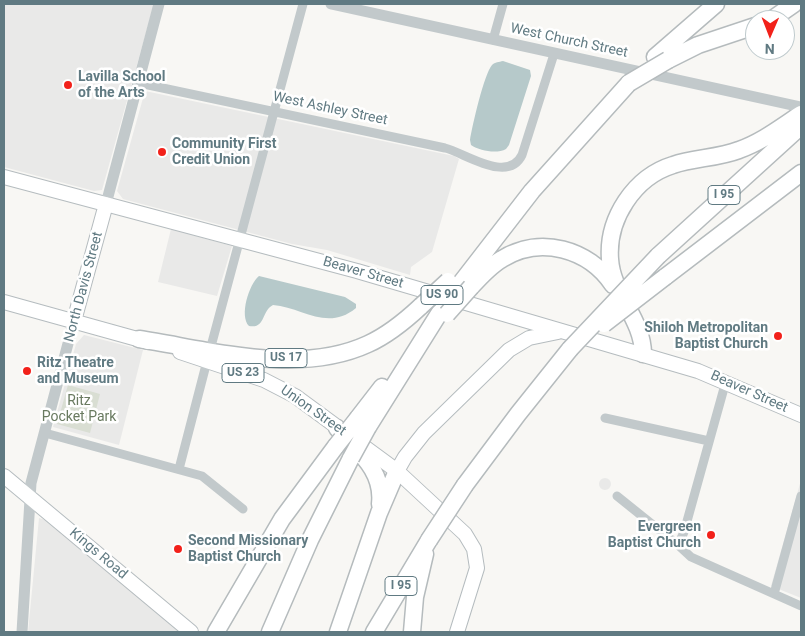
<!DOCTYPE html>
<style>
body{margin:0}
#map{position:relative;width:805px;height:636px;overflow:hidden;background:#f8f7f4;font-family:Roboto,sans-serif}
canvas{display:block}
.frame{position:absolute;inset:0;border:5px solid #607a82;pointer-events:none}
.north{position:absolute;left:745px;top:10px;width:50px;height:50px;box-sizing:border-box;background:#fff;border:1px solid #bfcacd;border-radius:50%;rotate:181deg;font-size:14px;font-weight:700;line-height:20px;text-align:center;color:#607a82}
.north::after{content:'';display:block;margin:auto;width:18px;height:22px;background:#f2211a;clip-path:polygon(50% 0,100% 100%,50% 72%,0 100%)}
</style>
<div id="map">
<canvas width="805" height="636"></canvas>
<div class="frame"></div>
<div class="north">N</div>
</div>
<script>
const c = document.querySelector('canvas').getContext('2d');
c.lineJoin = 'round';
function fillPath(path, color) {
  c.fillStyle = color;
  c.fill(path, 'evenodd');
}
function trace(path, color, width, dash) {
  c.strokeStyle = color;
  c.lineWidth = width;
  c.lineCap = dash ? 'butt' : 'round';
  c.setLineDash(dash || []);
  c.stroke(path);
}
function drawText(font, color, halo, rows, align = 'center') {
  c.font = font + ' Roboto,sans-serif';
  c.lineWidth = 5;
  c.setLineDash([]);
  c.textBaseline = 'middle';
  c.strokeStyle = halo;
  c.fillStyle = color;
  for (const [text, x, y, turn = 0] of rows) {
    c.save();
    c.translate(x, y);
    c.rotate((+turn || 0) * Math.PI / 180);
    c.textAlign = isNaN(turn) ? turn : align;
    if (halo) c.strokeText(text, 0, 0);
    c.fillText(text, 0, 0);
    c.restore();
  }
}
const built = new Path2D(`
 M4,4H154L102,190L94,191L4,167Z
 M145,91L454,156L459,159L432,252L411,267L410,275L327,250L292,244L123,199L117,191Z
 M171,229L232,246L217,296L158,282Z
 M84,335L143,350L119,445L53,427L76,344Z
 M599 484a6 6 0 1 1 12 0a6 6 0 1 1-12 0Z
 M801,480V598L771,586Z
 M39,518L46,520L180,632H28Z`);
const green = new Path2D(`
 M68,385L100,394L90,433L57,424Z`);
const water = new Path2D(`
 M503,61L530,70L531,76L509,145L506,149C497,154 480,151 471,145L470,140C472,127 484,74 492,65C495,62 499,62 503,61Z
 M259,276L345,297L356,304V308C327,332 302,307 273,305C261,311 266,329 249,326C239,316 249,284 259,276Z`);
const minor = new Path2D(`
 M493,40L503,4
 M139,83L445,148C465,153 508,184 522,155L554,54
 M210,350L303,4
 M605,418L709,441
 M45,433L202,476L243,509
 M179,469L207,361
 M617,496L678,545L691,557L801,606
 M678,545L684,532L726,381
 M774,594L801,496`);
const tertiary = new Path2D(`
 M331,4L801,107
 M106,204L159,4
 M22,632L31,483L74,321`);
const primary = new Path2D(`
 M4,177L357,271L698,371L801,415
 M4,302L148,342
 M74,321L106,204
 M180,352L264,380L295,396L397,471L465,534L474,549L477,568L457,632
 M397,471L405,457L424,433L509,350L529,338L558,332
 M4,476L191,632`);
const motorway = new Path2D(`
 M771,20L794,4
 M655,57L716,4
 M668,60L698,45L755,26
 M658,256L801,126
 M665,277L801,173
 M460,284L532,191L629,83
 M471,287C480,277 490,266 502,259C540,235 589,249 613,285
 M139,339C211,350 299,376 368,344C388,335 405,321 421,306
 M643,354C643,319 612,294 610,259C607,219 634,177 673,165C694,158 718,158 739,150C762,142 781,127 801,114
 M358,418L382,387
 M368,427L440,312
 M337,428C357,451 384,470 380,504
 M465,485L518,414L570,349
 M216,632L282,519L336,446
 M270,632L310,540L351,458
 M338,632L379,513L397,471
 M374,632L429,540
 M412,632L415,597L425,554`);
const motorwayBridge = new Path2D(`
 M629,83L668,60
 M421,306L448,281
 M447,314L471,287
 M604,324L665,277
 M570,349L658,256
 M336,446L358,418
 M351,458L368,427
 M429,540L465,485`);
const markers = [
 [68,85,5,"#f2211a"],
 [162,152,5,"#f2211a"],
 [778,336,5,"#f2211a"],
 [27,371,5,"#f2211a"],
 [711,535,5,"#f2211a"],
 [178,549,5,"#f2211a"]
];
const shields = [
 [724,195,32],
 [442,295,42],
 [286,358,42],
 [243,373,42],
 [401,586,32]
];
const shieldNames = [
 ["I 95",724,195],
 ["US 90",442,295],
 ["US 17",286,358],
 ["US 23",243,373],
 ["I 95",401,586]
];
const streetNames = [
 ["West Church Street",569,41,12],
 ["West Ashley Street",330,109,12],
 ["Beaver Street",363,273,16],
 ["North Davis Street",84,287,-75],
 ["Beaver Street",749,392,24],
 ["Union Street",313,411,35],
 ["Kings Road",98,554,40]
];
const poiNames = [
 ["Lavilla School",78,77],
 ["of the Arts",78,93],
 ["Community First",172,144],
 ["Credit Union",172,160],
 ["Shiloh Metropolitan",768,328,"right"],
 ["Baptist Church",768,344,"right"],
 ["Ritz Theatre",37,363],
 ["and Museum",37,379],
 ["Evergreen",701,527,"right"],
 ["Baptist Church",701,543,"right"],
 ["Second Missionary",188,541],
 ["Baptist Church",188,557]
];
const parkNames = [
 ["Ritz",79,401],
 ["Pocket Park",79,417]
];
fillPath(built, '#e9e9e8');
fillPath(green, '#d9ded3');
fillPath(water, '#b6c9ca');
trace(primary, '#b5bcbf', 16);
trace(motorway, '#b5bbbd', 19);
trace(minor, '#c2c9cb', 9);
trace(tertiary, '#c2c9cb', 11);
trace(primary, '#fff', 14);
trace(motorway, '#fff', 16);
trace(motorwayBridge, '#b5bbbd', 19, []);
trace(motorwayBridge, '#fff', 16);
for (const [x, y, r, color] of markers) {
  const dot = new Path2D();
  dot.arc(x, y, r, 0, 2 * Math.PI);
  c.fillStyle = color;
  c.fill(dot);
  trace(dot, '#fff', 2);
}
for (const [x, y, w] of shields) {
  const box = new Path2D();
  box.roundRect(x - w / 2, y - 9.5, w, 19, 4);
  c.fillStyle = '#fff';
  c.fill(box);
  trace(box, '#607a82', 1);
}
drawText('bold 12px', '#607a82', null, shieldNames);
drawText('14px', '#607a82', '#fff', streetNames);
drawText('bold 14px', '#607a82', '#fff', poiNames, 'left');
drawText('14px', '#697a60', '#fff', parkNames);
</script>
